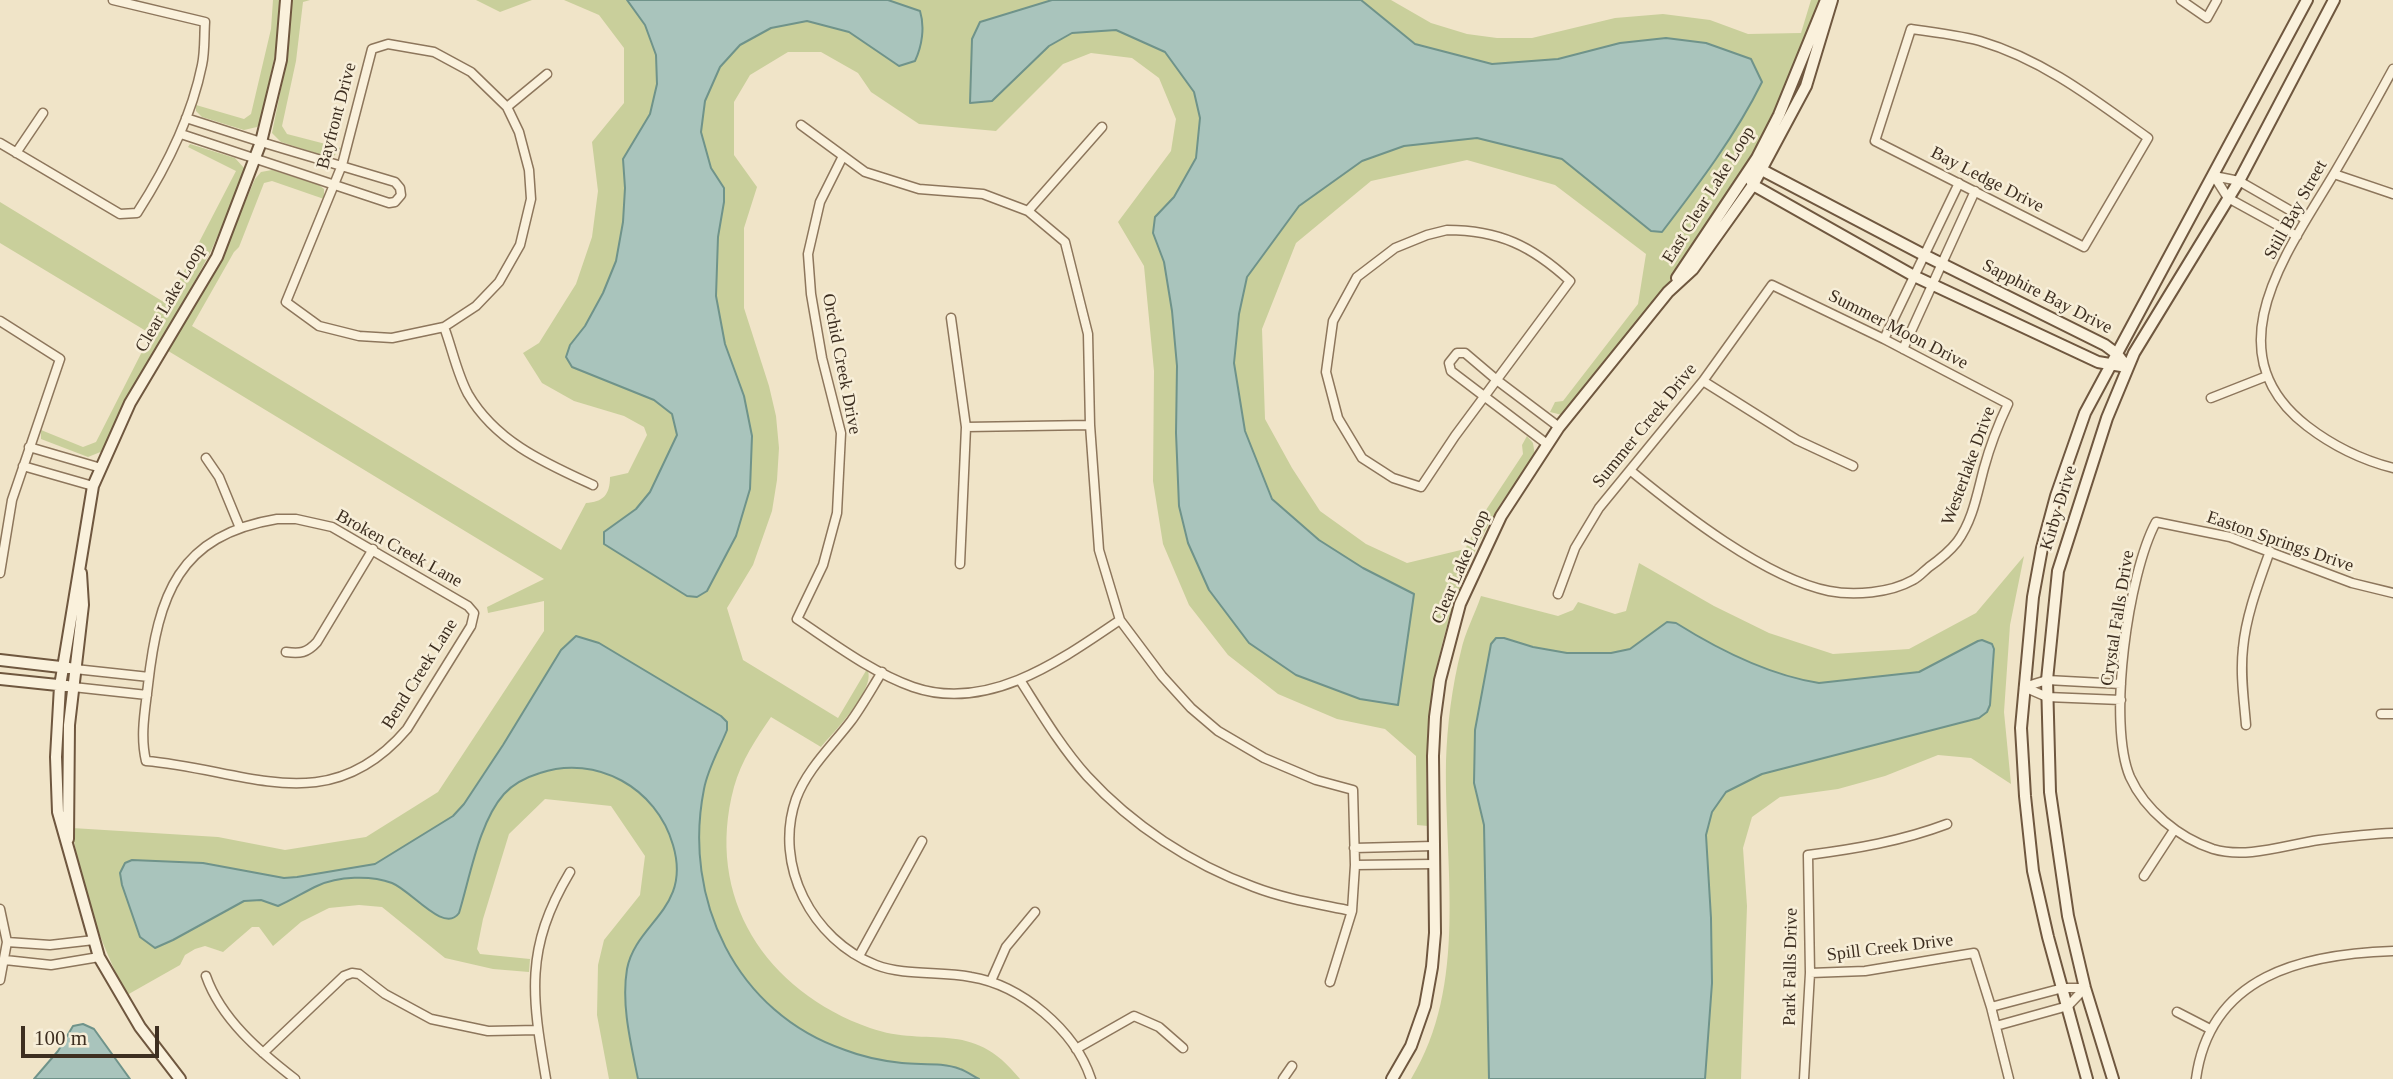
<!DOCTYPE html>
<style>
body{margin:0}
#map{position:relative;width:2393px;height:1079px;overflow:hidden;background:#f0e4c8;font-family:"Times New Roman",serif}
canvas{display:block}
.scale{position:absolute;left:21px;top:1026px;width:138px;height:32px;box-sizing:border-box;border:4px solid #3d2e20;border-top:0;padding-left:9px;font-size:21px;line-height:24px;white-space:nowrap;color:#3d2e20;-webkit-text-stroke:5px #f7eed8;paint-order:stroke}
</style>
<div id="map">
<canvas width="2393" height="1079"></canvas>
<div class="scale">100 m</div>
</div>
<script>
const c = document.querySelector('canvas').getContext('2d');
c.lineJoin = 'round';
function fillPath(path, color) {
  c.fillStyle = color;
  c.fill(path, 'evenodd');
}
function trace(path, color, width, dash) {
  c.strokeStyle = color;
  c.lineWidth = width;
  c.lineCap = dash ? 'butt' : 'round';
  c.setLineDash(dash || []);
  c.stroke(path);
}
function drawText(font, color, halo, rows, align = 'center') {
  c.font = font + ' "Times New Roman",serif';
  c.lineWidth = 5;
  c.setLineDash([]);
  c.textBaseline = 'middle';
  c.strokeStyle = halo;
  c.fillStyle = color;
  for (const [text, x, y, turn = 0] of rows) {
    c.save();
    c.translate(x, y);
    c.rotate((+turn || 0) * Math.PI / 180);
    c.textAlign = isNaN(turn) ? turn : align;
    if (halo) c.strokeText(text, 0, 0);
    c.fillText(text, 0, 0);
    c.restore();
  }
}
const green = new Path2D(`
 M273,0H280L276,50L260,122L257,127L244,130L202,117L196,111V105L244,119L251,114L271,29Z
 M292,0H310L303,2L296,61L282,126L287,134L341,148L334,156L328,157L281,142L272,133L285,69Z
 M476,0H532L500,12Z
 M564,0H1391L1431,23L1467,34L1497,38H1532L1615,18L1663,14L1710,20L1748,34L1801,33L1811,0H1822C1800,54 1780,110 1751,160C1699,249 1633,329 1570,410L1562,415L1550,412L1555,402L1563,401L1638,304L1646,254L1555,185L1467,160L1371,181L1296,243L1262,329L1265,419L1292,468L1320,511L1366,544L1407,563L1465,549L1486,510L1523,454L1522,445L1527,436L1533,443L1535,456C1522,475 1507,493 1495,513C1454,583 1431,665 1427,746C1425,772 1427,799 1428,826L1417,825L1416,756L1385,729L1337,719L1278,694L1228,655L1189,605L1163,544L1153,481L1154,371L1144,266L1118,222L1171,151L1176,119L1159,78L1132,58L1091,53L1063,64L996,131L919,124L871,92L858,73L821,52H788L750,75L734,102V155L757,187L744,228V308L769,386L776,416L779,448L777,480L772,511L753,565L727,608L743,660L838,718L867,669C878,687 833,733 821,747L771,717C756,739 741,761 734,787C704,898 766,991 870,1028C930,1049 971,1017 1020,1079H609L597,1015L598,965L604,940L640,895L645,856L611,806L545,799L509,834L483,919L477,949L480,954L530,959L529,972L493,969L445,958L382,907L359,905L329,908L301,922L273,946L259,927H252L223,952L205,946L195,949L185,955L180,965L127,995C99,941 81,888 72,828L218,837L285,850L366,837L438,792L544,631V601L488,613L487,607L544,579L165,349C202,296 230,239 255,179L261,172L272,170L319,185L324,189V199L272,181L264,183L239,247L234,252L192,326L561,550L586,503C603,502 610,495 610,477L628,473L647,435L644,427L624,416L574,401L542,383L523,353L539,343L576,284L592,237L598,191L592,142L624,103V48L599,15Z
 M190,144L235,158L244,168V176L211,251L103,451L88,457L41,439V430L83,447L96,442L151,334L0,243V202L167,304L236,171L188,147Z
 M2024,556L2010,625L2004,712L2011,784L1971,758L1938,755L1885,776L1838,789L1780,797L1752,817L1743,848L1747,906L1741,1079H1411C1469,984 1444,867 1446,761C1447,726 1452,686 1461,651C1465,632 1475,614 1481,596L1558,616L1573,610L1578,602L1615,614L1626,611L1639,563L1714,606L1769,633L1833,654L1909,649L1976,613Z`);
const water = new Path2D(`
 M627,0H888L920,11C925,27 922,46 915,61L899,66L849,32L807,21L771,28L740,45L720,67L705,101L701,132L711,168L724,188V202L718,237L716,296L725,344L744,396L752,436L750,489L736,536L707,591L697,597L687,596L604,544V532L636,509L650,492L677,435L672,414L654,400L572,367L566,357L570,345L585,326L603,293L616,261L623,222L625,188L623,159L650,114L657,84L656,55L645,25Z
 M1052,0H1361L1415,44L1492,64L1558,59L1620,43L1666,38L1706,43L1751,59L1762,82C1736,135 1698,185 1662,232L1651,231L1562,159L1477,138L1404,146L1362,161L1299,206L1247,277L1239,314L1234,363L1245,431L1272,499L1319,540L1363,568L1414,594L1398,705L1360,699L1296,675L1249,643L1209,590L1188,543L1179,506L1176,433L1177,366L1172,311L1164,262L1153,233L1155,217L1174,197L1196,158L1200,118L1194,92L1165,52L1116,30L1072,33L1049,46L992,101L970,103L972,39L980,22Z
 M1667,622L1676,623C1719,650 1768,675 1819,683L1919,672L1978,641L1982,640L1992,644L1994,649L1990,705L1987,712L1979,718L1762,774L1726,792L1712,812L1706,835L1711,918L1712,983L1705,1079H1489L1484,825L1474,783L1475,730L1491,644L1496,638H1504L1533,647L1567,653H1611L1630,649Z
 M576,636L599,643L721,716L727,722V730C719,750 708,768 704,789C682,899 736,1013 845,1050C863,1057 883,1061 902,1063C920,1065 942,1062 960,1069C966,1071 973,1076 979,1079H638C631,1044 621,1005 627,969C636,922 692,909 673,845C657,788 596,754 540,773C527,777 513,784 504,794C479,822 470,877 459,913C444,934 412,891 392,883C371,875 338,876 317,886C304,892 292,900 278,906L261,900L244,901L173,940L155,948L140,937L122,885L120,873L125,863L132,860L203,863L284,878L297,877L375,864L453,816L464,804L503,745L561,650Z
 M83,1024L94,1029L130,1079H34L58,1051L73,1026Z`);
const street = new Path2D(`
 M2181,0L2207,18L2217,0
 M1911,29C1934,32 1958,35 1980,41C2044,60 2095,100 2148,138L2084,247L1875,141Z
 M388,44L434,52L471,72L507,107L519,132L529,170L531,199L520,245L499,282L476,306L444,327L392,338L359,336L319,326L286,302L342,165L372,49Z
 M2393,69C2374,104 2355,138 2335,172C2289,250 2210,351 2307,426C2333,446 2362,460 2393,468
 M507,107L547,74
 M801,125L865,172L919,189L983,194L1028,211L1065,242L1088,334L1090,425L1099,550L1120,620L1162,676L1191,708L1218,731L1264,758L1316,780L1353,790L1355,865L1352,911L1330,982
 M181,134L389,203L395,202L401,195L400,188L395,182L261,142L186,118
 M0,143L120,214L137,213C166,168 191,119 202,65C205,51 204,36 205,22L113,0
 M16,153L43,113
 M843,156L820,202L808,254L811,294L822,358L841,433L837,513L823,565L797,619C833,643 871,672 913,687C988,713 1061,660 1120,620
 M2334,174L2393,194
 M2214,176L2228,198L2297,236
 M2214,176L2239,181L2305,219
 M1028,211L1102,127
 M1447,230C1499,230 1532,246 1570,281L1455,436L1421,487L1393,478L1362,458L1338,418L1326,372L1333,321L1357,277L1395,248L1427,235Z
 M951,318L966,427L960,564
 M0,321L60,359L12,500L0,573
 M444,327C452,348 457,374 468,394C496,442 545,463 593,485
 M1884,339L1959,183
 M1903,349L1975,191
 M1703,381L1797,440L1853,466
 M2211,398L2267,376
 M966,427L1090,425
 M1547,444L1451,371L1449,363L1457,353H1465L1498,381L1559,427
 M29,447L101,468
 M206,458L219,477L240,528
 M23,466L93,486
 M277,519H296L332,527L468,606L474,613L471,626L407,729C328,822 245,769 146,761C140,736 145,711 148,685C158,596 178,535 277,519Z
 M2393,593L2352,583L2230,537L2156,522C2128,574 2107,723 2130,777C2145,810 2179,838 2213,849C2247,859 2285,845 2319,840C2343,837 2368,834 2393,833
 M1558,594L1575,548L1599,508L1703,381L1772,285L1884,339L2008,404C1998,425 1990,446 1984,468C1977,494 1973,520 1957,542C1949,552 1939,560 1929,567C1924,571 1919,577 1913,580C1890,593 1854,596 1829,591C1765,578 1681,512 1631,471
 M286,652C300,654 307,653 317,642L373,549
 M75,669L149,677
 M882,672C872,688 862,706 851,721C832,746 807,769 796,799C773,865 812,940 876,965C905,976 940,971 971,977C1021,985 1075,1030 1091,1079
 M1020,680C1041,713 1061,747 1087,776C1132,825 1191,864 1254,887C1285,899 1319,904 1352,911
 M73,687L147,695
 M2024,687L2047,697L2121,700
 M2024,687L2047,680L2121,684
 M2381,714H2393
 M2246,725C2244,700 2240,674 2243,648C2246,615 2259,582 2270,551
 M1354,848L1433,846
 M1355,865L1434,864
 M2144,876L2174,830
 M0,909L7,942L0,980
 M7,942L50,945L94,940
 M859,956L922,841
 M5,960L51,965L99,957
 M1810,973L1865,971L1974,953L1991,1007L2009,1079
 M206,976C221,1019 260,1052 295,1079
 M991,981L1006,947L1035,912
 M1991,1007L2063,988H2085
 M2177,1012L2210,1029
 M1996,1026L2068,1006L2085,988
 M1076,1049L1134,1016L1159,1027L1183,1048
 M263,1053L344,976L352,973L359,974L385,994L431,1019L488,1031L538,1030
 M546,1079C532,996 524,949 570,872
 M1283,1079L1292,1066
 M1804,1079L1810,973L1808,855C1855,849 1902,841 1947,824
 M2196,1079C2210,975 2303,954 2393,951`);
const secondary = new Path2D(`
 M1762,170L1924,255L2105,345L2117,354L2127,367L2098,362L1914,276L1753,185L1748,173Z
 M1677,278L1757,158L1779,115L1826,0
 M0,660L69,668
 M0,679L67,686
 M68,839L69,725L83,605L81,573
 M180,1079L140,1027L99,957L58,812L56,757L60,686L93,486L130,403L217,257L261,142L281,60L286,0
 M1392,1079L1411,1046L1425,1006L1432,967L1435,933L1433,756L1435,717L1440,680L1460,604L1501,516L1559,427L1668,292L1693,269L1753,185L1806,86L1832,0
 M2087,1079L2048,937L2033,871L2025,796L2021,728L2033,597L2042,548L2056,496L2085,413L2307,0
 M2113,1079L2085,988L2068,916L2050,792L2047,680L2058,571L2107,418L2134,353L2239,181L2334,0`);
const streetNames = [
 ["Bayfront Drive",337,116,-75],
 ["Bay Ledge Drive",1987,180,27],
 ["East Clear Lake Loop",1709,195,-58],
 ["Still Bay Street",2296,210,-61],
 ["Sapphire Bay Drive",2047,297,27],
 ["Clear Lake Loop",171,298,-60],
 ["Summer Moon Drive",1898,330,27],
 ["Orchid Creek Drive",841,364,79],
 ["Summer Creek Drive",1645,426,-51],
 ["Westerlake Drive",1969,466,-70],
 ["Kirby Drive",2059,508,-73],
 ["Easton Springs Drive",2280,542,19],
 ["Broken Creek Lane",399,549,29],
 ["Clear Lake Loop",1461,567,-67],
 ["Crystal Falls Drive",2118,618,-81],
 ["Bend Creek Lane",420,674,-58],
 ["Spill Creek Drive",1890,948,-7],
 ["Park Falls Drive",1791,967,-89]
];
fillPath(green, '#c9cf9b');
fillPath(water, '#a9c4bc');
trace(water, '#6f938a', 2);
trace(street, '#8d765c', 11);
trace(secondary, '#6f573f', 14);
trace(street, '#faf1dc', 8);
trace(secondary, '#faf1dc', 10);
drawText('18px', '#3d2e20', '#f7eed8', streetNames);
</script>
